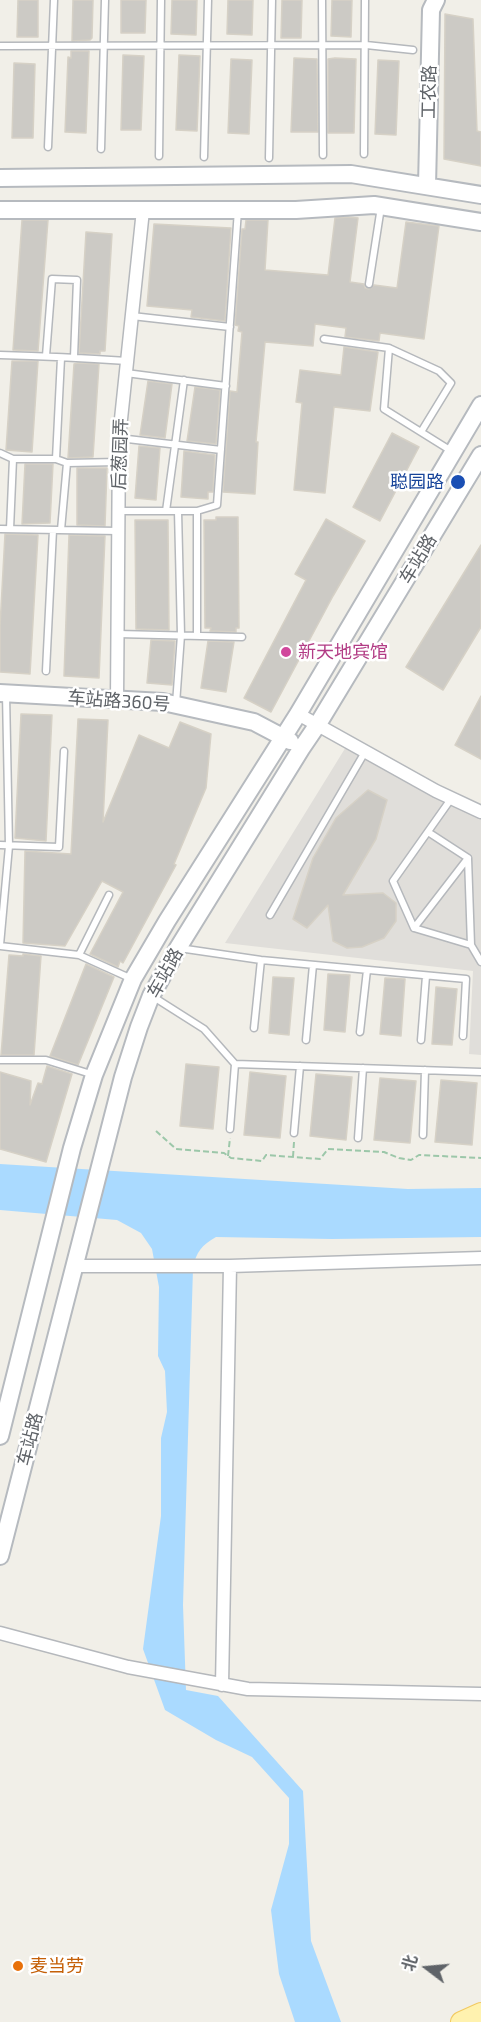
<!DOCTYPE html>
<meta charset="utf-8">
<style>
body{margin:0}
#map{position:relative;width:481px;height:2022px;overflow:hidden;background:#f1efe8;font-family:"Exo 2","Noto Sans SC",sans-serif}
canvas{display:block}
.north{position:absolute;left:397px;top:1938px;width:60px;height:60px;-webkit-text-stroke:4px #fff;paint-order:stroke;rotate:286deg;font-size:16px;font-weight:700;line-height:24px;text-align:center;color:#5f6368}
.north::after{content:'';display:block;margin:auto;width:21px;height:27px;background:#5f6368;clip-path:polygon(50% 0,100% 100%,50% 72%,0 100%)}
</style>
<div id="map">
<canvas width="481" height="2022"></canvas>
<div class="north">北</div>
</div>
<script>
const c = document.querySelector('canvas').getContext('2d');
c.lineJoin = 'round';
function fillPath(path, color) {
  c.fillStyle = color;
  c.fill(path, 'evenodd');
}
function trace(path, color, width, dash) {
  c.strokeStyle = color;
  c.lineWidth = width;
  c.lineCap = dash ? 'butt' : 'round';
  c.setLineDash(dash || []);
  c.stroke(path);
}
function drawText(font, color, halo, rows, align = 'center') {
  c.font = font + ' "Exo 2","Noto Sans SC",sans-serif';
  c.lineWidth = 5;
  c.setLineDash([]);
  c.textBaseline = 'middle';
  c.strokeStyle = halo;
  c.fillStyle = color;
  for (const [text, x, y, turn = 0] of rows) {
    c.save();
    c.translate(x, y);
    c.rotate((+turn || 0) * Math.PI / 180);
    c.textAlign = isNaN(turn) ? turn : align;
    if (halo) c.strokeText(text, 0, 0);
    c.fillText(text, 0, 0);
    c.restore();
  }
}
const industrial = new Path2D(`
 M349,742L481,812V1055L469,1054L473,971L225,943Z`);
const water = new Path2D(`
 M0,1164L408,1189L481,1188V1237L332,1239L216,1237C202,1245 196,1252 193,1268L183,1605L186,1690L218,1696L303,1791L311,1941L341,2022H295L279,1974L271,1910L289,1844V1798L252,1757L216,1740L165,1710L143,1649L161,1516V1438L167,1412L165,1371L158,1356L159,1287L152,1249L141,1233L117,1220L0,1210Z`);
const building = new Path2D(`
 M18,0H38V37H17Z
 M73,0H93L92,38L90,40L72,41Z
 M121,0H146L145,33H121Z
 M172,0H197L196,35L171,34Z
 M228,0H253L252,35L227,34Z
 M282,0H302L301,38H281Z
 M332,0H352L351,37L331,36Z
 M445,14L473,19L477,131L481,132V166L444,159Z
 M71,51H89L86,133L65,132L68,57L71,58Z
 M123,55L144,56L141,130H121Z
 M179,55L200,56L197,131L176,130Z
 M294,58L317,59L318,132H291Z
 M335,58L356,59L354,133H328V59Z
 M231,59L252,60L249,134L228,133Z
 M378,60L399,61L396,135L375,134Z
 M14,63L35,64L33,138H12Z
 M348,217L358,218L350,282L364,284L365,288L369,289L374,285L397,288L406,222L439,226L424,339L380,333L379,341L345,337L346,328L315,324L313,346L265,342L256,442H258L255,494L223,492L230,391L237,392L242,332L238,331L239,326L235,325L242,229H245L246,220H268L265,270L328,275L335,218Z
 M22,220H48L38,351L13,350Z
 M154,224L231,228L225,321L191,317L192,310L147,306Z
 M86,232L112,234L105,351H100V354L79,353Z
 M344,347L378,352L370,411L334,407L325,493L294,490L302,403L296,402L300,370L341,375Z
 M12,361H38L32,452L6,450Z
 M78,363L99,364L93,457L68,458L74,364Z
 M148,381L172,384L165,438L140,435Z
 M195,387L220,390L216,444L187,441Z
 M392,433L419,447L380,521L353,507Z
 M139,446L160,448L156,500L135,498Z
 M184,451L215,455L213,492H208V499L181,497Z
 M25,464H53L50,523L22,524Z
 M77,468H107L105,526L77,525Z
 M216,517H238L239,628H236V632L210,631L211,628H205L204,520H216Z
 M326,519L365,541L333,596L271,712L244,698L306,580L295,574Z
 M135,520H168L169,630L136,629Z
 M5,534L38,535L30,674L0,672V626Z
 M69,535L105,536L99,678L64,676Z
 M481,545V627L443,690L406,667Z
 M151,640L175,641L172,685L147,683Z
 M208,641L234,642L226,692L201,688Z
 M481,696V759L455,745Z
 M21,714L52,715L46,841L15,838Z
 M78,719L108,720L103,822L139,735L169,748L180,722L211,734L206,788L174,864L176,865L123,963L120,961L118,967L90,954L123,892L102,881L65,946L23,943L25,851L71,854Z
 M368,790L387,800L376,839L343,895L383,893L396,903V921L384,938L362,947L347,948L333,941L328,905L307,928L293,919L313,858L336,818Z
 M23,954L41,956L34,1055H1L9,955L23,956Z
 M86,964L114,977L78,1065L50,1056Z
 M328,974L350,975L345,1032L324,1030Z
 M273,977L294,978L289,1035L269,1033Z
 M385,978L405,979L401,1036L380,1034Z
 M436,987L457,989L452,1045L432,1044Z
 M186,1064L219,1067L213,1129L180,1126Z
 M47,1066L72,1074L46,1162L0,1149V1072L31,1081L30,1105L38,1083L42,1084Z
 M250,1072L286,1076L280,1138L244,1135Z
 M316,1074L352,1077L346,1140L310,1136Z
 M380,1078L416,1081L410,1143L374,1140Z
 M441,1080L477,1083L472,1145L435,1142Z`);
const path = new Path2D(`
 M156,1131L176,1149L224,1153L231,1158L262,1161L266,1155L320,1159L328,1149L384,1152L399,1158L411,1160L419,1155L481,1158
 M228,1156L230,1138
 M293,1157L294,1142`);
const lane = new Path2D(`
 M322,0L323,155
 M0,46L366,45L413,50
 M48,147L54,0
 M101,149L105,0
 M364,154L365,0
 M159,156L161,0
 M204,157L208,0
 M269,158L272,0
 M369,284L381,207
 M132,316L230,327
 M324,339L389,348L384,409L453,452
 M389,348L439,371L451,383L421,432
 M0,355C43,356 84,358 127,361
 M46,356L52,279L77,280L74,357
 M126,373L226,386
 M119,438L221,450
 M0,453L13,459H56L67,463L119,462
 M56,459L61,358
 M119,511H197L217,505L238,210
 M166,511L184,380
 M197,511V636
 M0,529L118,531
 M10,529L13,459
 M61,530L67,463
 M118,634L242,637
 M46,671L53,530
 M176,704L181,635L178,511
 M428,832L468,858L471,945L414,928L468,858
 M0,845L59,847L64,751
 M270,915L365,752
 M414,928L393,881L451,799
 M0,945L9,846L6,694
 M471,945L481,962
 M0,946L79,955L132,979
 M179,948L261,960L466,979L463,1036
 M79,955L109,895
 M152,996L204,1029L235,1064L481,1072
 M254,1028L261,960
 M360,1032L367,970
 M306,1040L313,965
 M421,1040L426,976
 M0,1060H46L94,1075
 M230,1129L235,1064
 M294,1133L300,1066
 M423,1135L425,1070
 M358,1138L363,1068`);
const street = new Path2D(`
 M117,699L119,438L143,210
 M298,714L436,791L481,812
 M73,1266H230L481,1258
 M0,1633L128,1667L248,1689L481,1694
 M222,1685L230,1266`);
const secondary = new Path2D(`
 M0,178L351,174L481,195
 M427,186L431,10L436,0
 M0,210H296L374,205L481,222
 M0,693L163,702L254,722L290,741
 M0,1436L72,1148L94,1075L133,979L167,921L298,714L481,405
 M0,1556L123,1077L139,1027L151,996L178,948L301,749L318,724L481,455`);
const primary = new Path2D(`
 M461,2022L481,2013`);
const markers = [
 [458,482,8,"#1a4fb4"],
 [286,652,6,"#d1479c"],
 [18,1966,6,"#e8710a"]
];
const streetNames = [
 ["工农路",429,92,-89],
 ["后葱园弄",120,454,-88],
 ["车站路",418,559,-59],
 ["车站路360号",119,701,4],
 ["车站路",165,973,-61],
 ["车站路",30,1439,-76]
];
const transitNames = [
 ["聪园路",444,482]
];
const hotelNames = [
 ["新天地宾馆",298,652]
];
const foodNames = [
 ["麦当劳",30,1966]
];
fillPath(industrial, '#e0deda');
fillPath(water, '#aadaff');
fillPath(building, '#cccac5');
trace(building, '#d6d1c6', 1.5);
trace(lane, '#b5b8bc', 9);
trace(street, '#b5b8bc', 15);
trace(secondary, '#b6babf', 20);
trace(primary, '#f2c960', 22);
trace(path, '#9cc7a9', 2, [6, 3]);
trace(lane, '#fff', 6);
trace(street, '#fff', 12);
trace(secondary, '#fff', 16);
trace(primary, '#fff2af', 20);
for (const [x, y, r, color] of markers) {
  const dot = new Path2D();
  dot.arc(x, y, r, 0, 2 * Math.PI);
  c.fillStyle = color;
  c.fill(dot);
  trace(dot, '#fff', 2);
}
drawText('18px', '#5f6368', '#fff', streetNames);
drawText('18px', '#164399', '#fff', transitNames, 'right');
drawText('18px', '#b23c85', '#fff', hotelNames, 'left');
drawText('18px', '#c56008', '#fff', foodNames, 'left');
</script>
